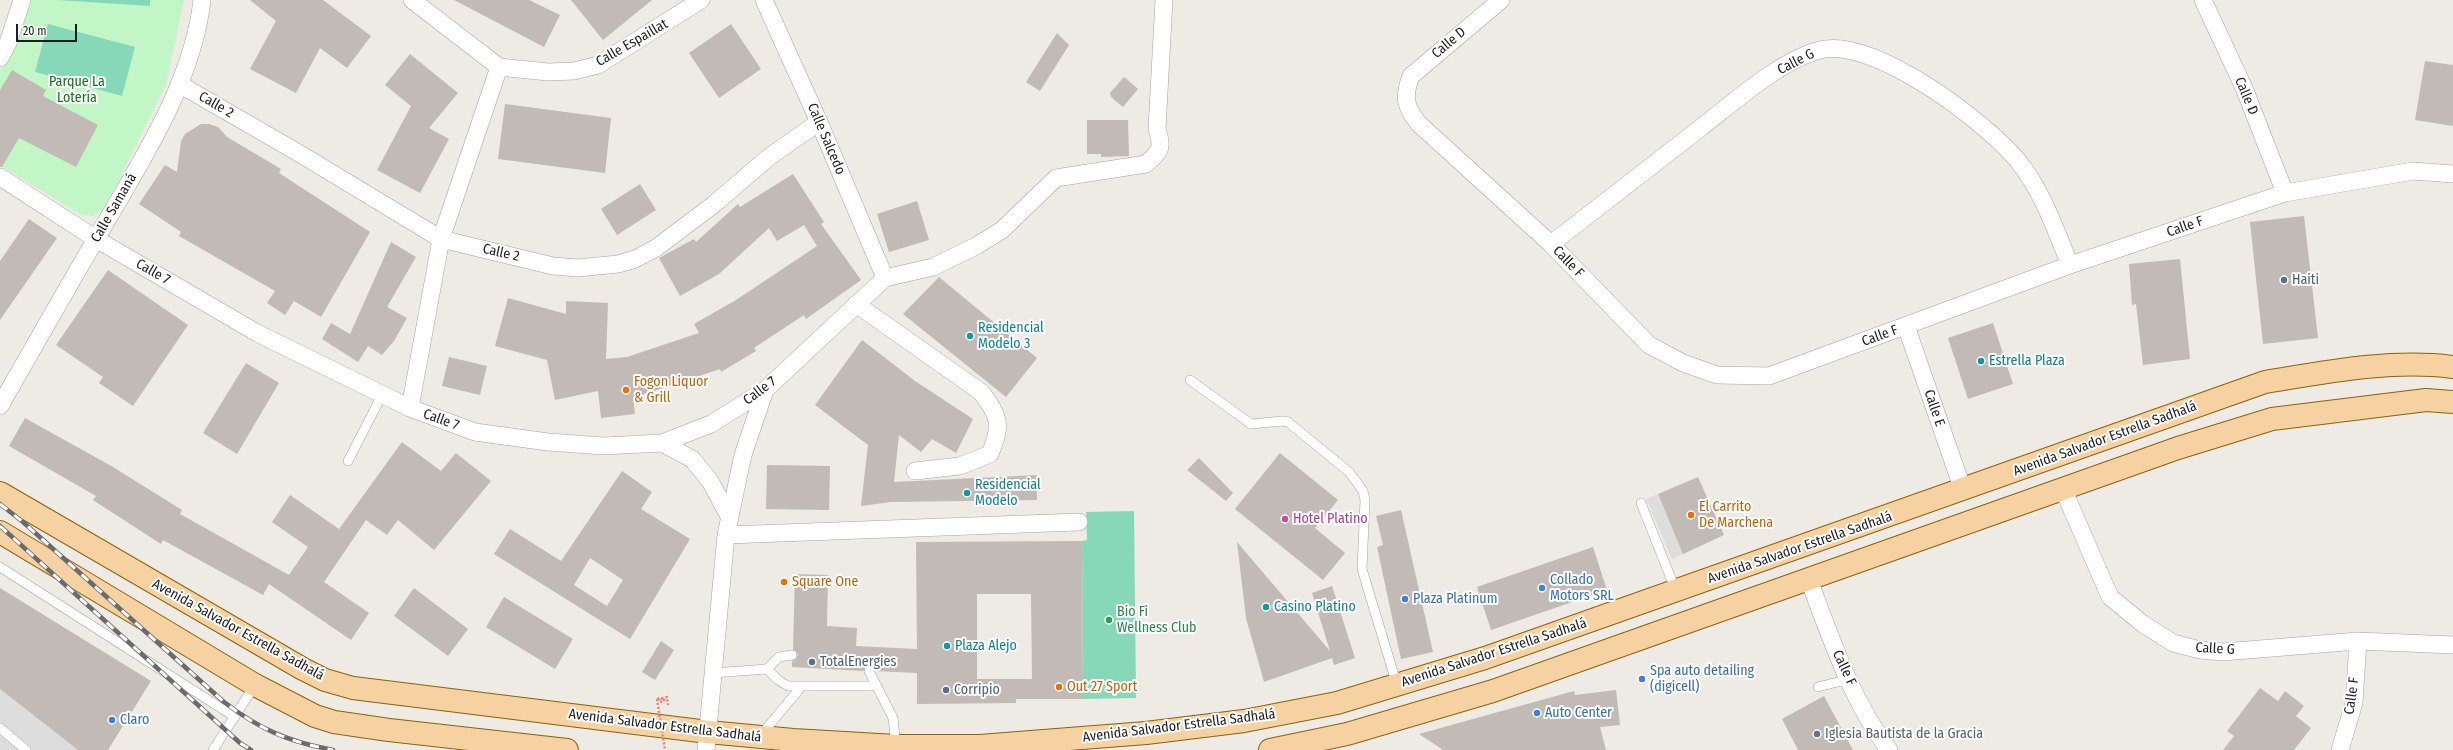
<!DOCTYPE html>
<meta charset="utf-8">
<style>
body{margin:0}
#map{position:relative;width:2453px;height:750px;overflow:hidden;background:#eeeae4;font-family:"Fira Sans Condensed",sans-serif}
canvas{display:block}
.scale{position:absolute;left:16px;top:24px;width:61px;height:18px;box-sizing:border-box;border:2px solid #1d1d1d;border-top:0;padding-left:5px;font-size:12px;line-height:14px;white-space:nowrap;color:#1d1d1d;-webkit-text-stroke:3px #fff;paint-order:stroke}
</style>
<div id="map">
<canvas width="2453" height="750"></canvas>
<div class="scale">20 m</div>
</div>
<script>
const c = document.querySelector('canvas').getContext('2d');
c.lineJoin = 'round';
function fillPath(path, color) {
  c.fillStyle = color;
  c.fill(path, 'evenodd');
}
function trace(path, color, width, dash) {
  c.strokeStyle = color;
  c.lineWidth = width;
  c.lineCap = dash ? 'butt' : 'round';
  c.setLineDash(dash || []);
  c.stroke(path);
}
function drawText(font, color, halo, rows, align = 'center') {
  c.font = font + ' "Fira Sans Condensed",sans-serif';
  c.lineWidth = 4;
  c.setLineDash([]);
  c.textBaseline = 'middle';
  c.strokeStyle = halo;
  c.fillStyle = color;
  for (const [text, x, y, turn = 0] of rows) {
    c.save();
    c.translate(x, y);
    c.rotate((+turn || 0) * Math.PI / 180);
    c.textAlign = isNaN(turn) ? turn : align;
    if (halo) c.strokeText(text, 0, 0);
    c.fillText(text, 0, 0);
    c.restore();
  }
}
const park = new Path2D(`
 M28,0H184L166,85L106,206L94,216L81,215L0,165V71L13,49Z`);
const pitch = new Path2D(`
 M57,0H150V6Z
 M48,24L135,47L122,96L35,72Z
 M1134,511L1136,698L1083,699L1082,541L1087,540L1086,512Z`);
const parking = new Path2D(`
 M1658,494L1683,554L1672,559L1646,499Z
 M0,689L78,750H0Z`);
const building = new Path2D(`
 M250,0H323L371,36L347,68L320,48L296,93L250,69L276,21Z
 M454,0H529L560,15L544,47Z
 M571,0H652L603,40Z
 M731,24L761,69L719,98L689,53Z
 M1057,33L1069,45L1040,91L1026,82Z
 M410,54L458,93L429,128L449,139L420,193L377,170L411,106L385,85Z
 M2425,61L2453,65V126L2415,120Z
 M12,70L46,90L43,96L98,125L76,167L19,138L2,167H0V90Z
 M1124,77L1138,89L1123,107L1111,97L1110,93Z
 M505,104L611,118L605,173L498,159Z
 M1087,120H1128L1129,156L1101,157V154H1087Z
 M201,124H209L218,127L227,137L281,169L279,173L370,232L321,317L294,301L285,315L267,303L275,291L179,236L181,232L139,204L165,165L177,172L181,141L185,134Z
 M793,174L824,222L821,224L861,280L806,319L804,315L754,348L756,351L721,372L720,369L633,398L635,414L601,418L598,391L555,400L547,360L495,346L508,298L566,314V301L608,303L606,359L627,357L699,333L694,324L736,300L817,246L804,225L777,241L769,228L719,274L680,296L659,258L694,239L696,242L738,204L740,207Z
 M640,184L656,210L617,235L601,209Z
 M917,201L929,240L889,252L877,214Z
 M2304,216L2318,338L2263,344L2250,222Z
 M29,219L57,238L0,320V261Z
 M391,242L416,257L387,307L407,318L394,341L382,355L368,346L358,362L322,339L331,323L350,334Z
 M2180,259L2190,359L2143,365L2136,304L2132,305L2129,264Z
 M108,270L188,325L133,406L99,383L103,377L56,345Z
 M939,277L1037,358L1006,397L903,314Z
 M1993,323L2013,384L1968,399L1948,338Z
 M862,340L915,381L973,419L956,453L932,439L921,452L899,435L894,482L1037,475V500L891,502L861,506L868,445L815,405Z
 M449,357L487,366L480,395L442,386Z
 M246,363L279,383L237,454L203,433Z
 M25,418L113,467L182,510L180,514L289,575L308,547L272,522L290,495L339,529L402,442L441,471L456,453L491,481L434,550L398,520L387,535L366,520L324,582L369,613L351,640L269,584L263,595L163,540L161,544L93,500L96,496L9,446Z
 M1280,453L1338,500L1315,528L1345,553L1323,580L1235,509Z
 M1199,458L1233,493L1226,501L1187,470Z
 M767,465L830,466L829,510L766,509Z
 M622,471L652,492L641,509L690,539L630,639L494,554L510,529L561,561ZM590,558L623,580L607,606L574,585Z
 M1698,477L1724,535L1683,554L1658,494Z
 M1401,510L1433,652L1401,659L1377,547L1383,545L1376,516Z
 M1082,541L1083,699H1016V703L917,704V673L876,671L869,665L863,671L792,667V661L796,659L798,654L793,649L795,574L828,575L827,626L857,628L856,646L917,649L916,542ZM977,594H1031L1032,679H977Z
 M1237,542L1330,651L1312,593L1332,586L1355,658L1334,665L1332,658L1264,682L1246,618Z
 M1593,547L1607,590L1491,630L1477,587Z
 M0,588L151,681L108,750H78L0,689Z
 M414,588L468,629L448,656L394,616Z
 M504,597L573,639L555,669L486,627Z
 M661,641L674,650L655,680L642,672Z
 M2260,688L2278,701L2285,691L2304,706L2296,716L2311,728L2294,750H2223L2234,736L2227,731Z
 M1616,690L1620,725L1600,727L1606,750H1443L1419,734L1574,691L1575,695Z
 M1824,696L1853,750H1798L1782,719Z`);
const path = new Path2D(`
 M657,699L664,698V701L660,702L659,699L667,697L668,705`);
const service = new Path2D(`
 M1190,380L1251,424L1282,421L1288,422L1349,472L1363,491L1365,500L1362,569L1397,685
 M348,461L382,395
 M1641,503L1676,591
 M0,567L235,717
 M767,669L778,680L788,686H877
 M869,671L893,718L896,746
 M713,673L767,669L779,657L792,655
 M1818,687L1849,679
 M0,728L26,750
 M761,735L801,687
 M213,750L255,685`);
const minor = new Path2D(`
 M412,0L499,67L548,72L574,71L598,65L701,0
 M764,0L819,122L885,278
 M1501,0L1411,76C1403,97 1405,107 1419,124L1551,244L1649,345L1683,363L1717,375L1769,376L2070,265L2285,193L2413,171L2453,174
 M2203,0L2244,88L2285,193
 M0,58L8,43L22,0
 M179,84L302,155L441,239L553,266L578,268L618,264L635,259L656,248L713,205L769,157L819,122
 M0,177L96,239L257,333L410,408L475,432L548,442L603,446L662,443L711,424L765,390L885,278L933,267L976,246L1002,230L1056,178L1146,164C1161,150 1163,149 1157,129L1164,0
 M1551,244C1601,205 1652,166 1703,126C1735,101 1781,60 1820,50C1873,36 1986,122 2018,161C2043,192 2055,229 2070,265
 M856,304L981,392C1000,417 1002,425 990,454L960,466L915,471
 M1906,326L1963,490
 M0,406C33,348 66,290 100,232C141,162 193,82 202,0
 M410,408L441,239L499,67
 M662,443L692,459L710,481L730,518
 M2063,489L2110,597L2143,624L2173,643L2200,650L2223,652L2358,641L2453,645
 M726,535L1079,522
 M1809,580C1831,638 1851,700 1889,750
 M706,750L726,535L743,455L765,390
 M2340,750L2354,703L2358,641`);
const primary = new Path2D(`
 M0,493L303,669L325,680L353,688L708,732L793,740L896,746H980L1146,733L1244,721L1337,703L1485,658L2265,382C2326,372 2391,359 2453,367
 M0,532L255,685L315,716L334,722L389,730L567,750
 M1270,750L1347,734L1493,691L2178,448L2272,419L2426,400L2453,402`);
const rail = new Path2D(`
 M0,504L23,522L224,702C259,729 289,742 333,750
 M0,526L240,743L251,750`);
const pathBridge = new Path2D(`
 M657,699L665,750`);
const markers = [
 [2284,280,4,"#5c6f8a"],
 [970,336,4,"#0f9aa8"],
 [1981,361,4,"#0f9aa8"],
 [626,390,4,"#e8710a"],
 [967,493,4,"#0f9aa8"],
 [1691,515,4,"#e8710a"],
 [1285,519,4,"#d1479c"],
 [784,582,4,"#e8710a"],
 [1542,588,4,"#3f7fe0"],
 [1405,599,4,"#3f7fe0"],
 [1266,607,4,"#0f9aa8"],
 [1109,620,4,"#2e9e5b"],
 [947,646,4,"#0f9aa8"],
 [812,662,4,"#5c6f8a"],
 [1642,679,4,"#3f7fe0"],
 [1059,687,4,"#e8710a"],
 [946,690,4,"#5c6f8a"],
 [1537,713,4,"#3f7fe0"],
 [112,720,4,"#3f7fe0"],
 [1817,734,4,"#6b7280"]
];
const streetNames = [
 ["Calle Espaillat",632,43,-30],
 ["Calle D",1449,43,-40],
 ["Calle G",1796,62,-27],
 ["Calle D",2246,96,67],
 ["Calle 2",216,105,30],
 ["Calle Salcedo",826,139,67],
 ["Calle Samaná",114,208,-60],
 ["Calle F",2185,227,-19],
 ["Calle 2",501,253,13],
 ["Calle F",1568,262,46],
 ["Calle 7",153,272,30],
 ["Calle F",1880,336,-20],
 ["Calle 7",760,391,-37],
 ["Calle E",1934,408,71],
 ["Calle 7",441,420,20],
 ["Avenida Salvador Estrella Sadhalá",2105,439,-20],
 ["Avenida Salvador Estrella Sadhalá",1800,548,-19],
 ["Avenida Salvador Estrella Sadhalá",238,630,29],
 ["Calle G",2215,649,3],
 ["Avenida Salvador Estrella Sadhalá",1494,653,-18],
 ["Calle F",1844,668,65],
 ["Calle F",2352,696,-82],
 ["Avenida Salvador Estrella Sadhalá",665,726,7],
 ["Avenida Salvador Estrella Sadhalá",1179,726,-7]
];
const parkNames = [
 ["Parque La",77,82],
 ["Lotería",77,98]
];
const serviceNames = [
 ["Haiti",2292,280],
 ["TotalEnergies",820,662],
 ["Corripio",954,690]
];
const cultureNames = [
 ["Residencial",978,328],
 ["Modelo 3",978,344],
 ["Estrella Plaza",1989,361],
 ["Residencial",975,485],
 ["Modelo",975,501],
 ["Casino Platino",1274,607],
 ["Plaza Alejo",955,646]
];
const foodNames = [
 ["Fogon Liquor",634,382],
 ["& Grill",634,398],
 ["El Carrito",1699,507],
 ["De Marchena",1699,523],
 ["Square One",792,582],
 ["Out 27 Sport",1067,687]
];
const hotelNames = [
 ["Hotel Platino",1293,519]
];
const shopNames = [
 ["Collado",1550,580],
 ["Motors SRL",1550,596],
 ["Plaza Platinum",1413,599],
 ["Spa auto detailing",1650,671],
 ["(digicell)",1650,687],
 ["Auto Center",1545,713],
 ["Claro",120,720]
];
const leisureNames = [
 ["Bio Fi",1117,612],
 ["Wellness Club",1117,628]
];
const worshipNames = [
 ["Iglesia Bautista de la Gracia",1825,734]
];
fillPath(park, '#c3f6c7');
fillPath(pitch, '#86d8b9');
fillPath(parking, '#ddd');
fillPath(building, '#c2bab4');
trace(service, '#a4a4a4', 10);
trace(minor, '#a4a4a4', 18);
trace(primary, '#8d6209', 24);
trace(path, '#f18072', 2.5, [2, 2]);
trace(service, '#fff', 9);
trace(minor, '#fff', 17);
trace(primary, '#f6d1a1', 22);
trace(rail, '#6b6b6b', 4.5);
trace(rail, '#fff', 3, [9]);
trace(pathBridge, '#f18072', 2.5, [2, 2]);
for (const [x, y, r, color] of markers) {
  const dot = new Path2D();
  dot.arc(x, y, r, 0, 2 * Math.PI);
  c.fillStyle = color;
  c.fill(dot);
  trace(dot, '#fff', 1.5);
}
drawText('14px', '#1d1d1d', '#fff', streetNames);
drawText('14px', '#12741b', '#fff', parkNames);
drawText('14px', '#4e5e75', '#fff', serviceNames, 'left');
drawText('14px', '#0d838f', '#fff', cultureNames, 'left');
drawText('14px', '#c56008', '#fff', foodNames, 'left');
drawText('14px', '#b23c85', '#fff', hotelNames, 'left');
drawText('14px', '#366cbe', '#fff', shopNames, 'left');
drawText('14px', '#27864d', '#fff', leisureNames, 'left');
drawText('14px', '#5b616d', '#fff', worshipNames, 'left');
</script>
